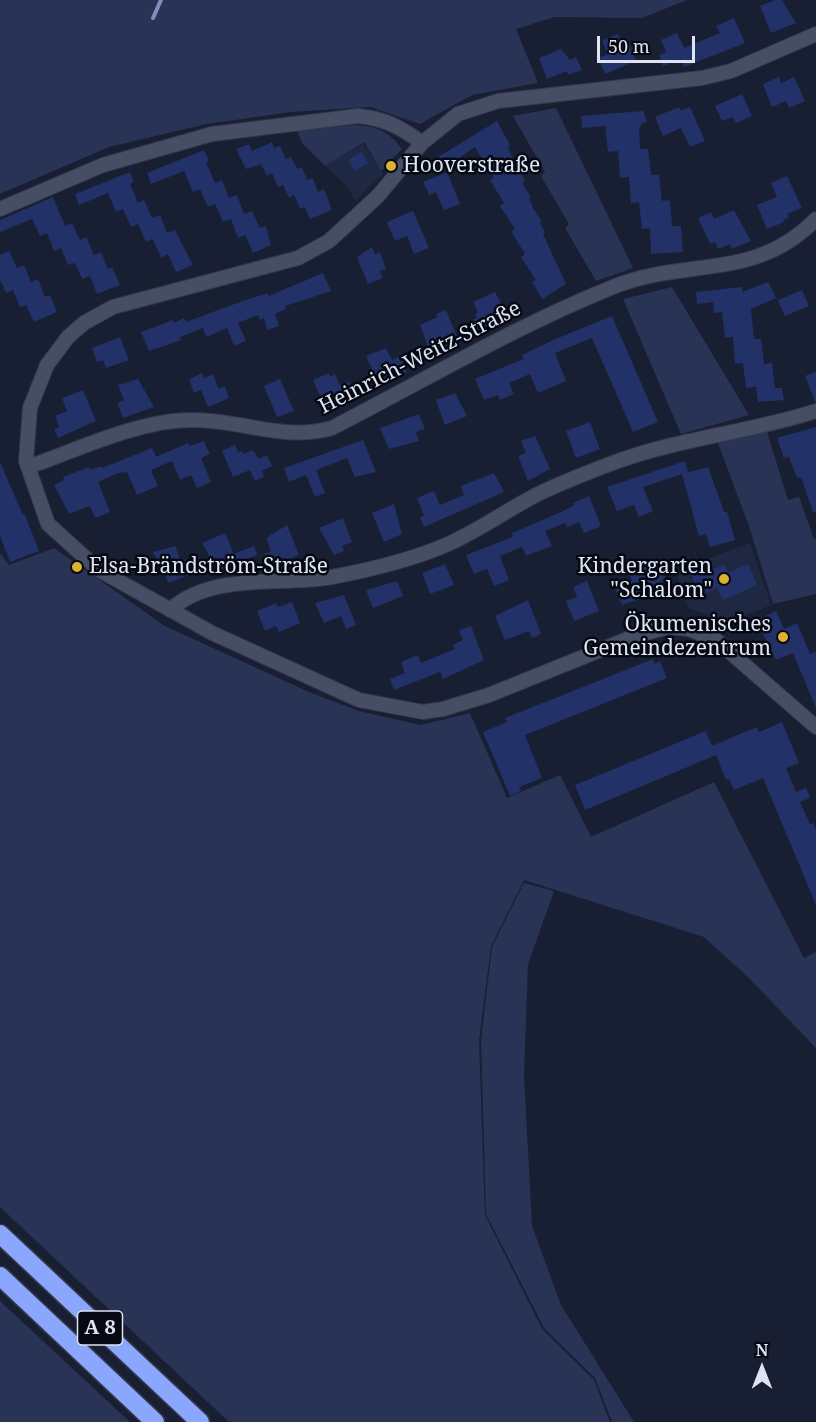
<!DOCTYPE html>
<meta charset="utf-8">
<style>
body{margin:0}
#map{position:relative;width:816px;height:1422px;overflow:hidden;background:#181f33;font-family:"Noto Serif",serif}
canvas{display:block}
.north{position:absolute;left:732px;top:1338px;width:60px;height:60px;-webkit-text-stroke:4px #060912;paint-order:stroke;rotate:0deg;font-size:16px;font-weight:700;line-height:24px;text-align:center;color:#dee4f2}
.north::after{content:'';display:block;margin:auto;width:21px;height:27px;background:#dee4f2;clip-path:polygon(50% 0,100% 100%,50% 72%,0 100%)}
.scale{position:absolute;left:597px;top:36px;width:98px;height:27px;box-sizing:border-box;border:3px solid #dee4f2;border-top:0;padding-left:8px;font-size:18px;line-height:21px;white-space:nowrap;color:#dee4f2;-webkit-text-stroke:4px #060912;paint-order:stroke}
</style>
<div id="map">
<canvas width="816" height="1422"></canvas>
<div class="north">N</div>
<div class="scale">50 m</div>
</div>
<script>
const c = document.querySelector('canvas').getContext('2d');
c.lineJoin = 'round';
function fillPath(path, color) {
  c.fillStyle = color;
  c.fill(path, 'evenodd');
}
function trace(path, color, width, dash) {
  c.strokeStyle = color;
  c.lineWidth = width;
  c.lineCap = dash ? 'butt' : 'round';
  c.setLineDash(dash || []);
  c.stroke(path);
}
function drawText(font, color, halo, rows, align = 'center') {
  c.font = font + ' "Noto Serif",serif';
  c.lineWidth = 5;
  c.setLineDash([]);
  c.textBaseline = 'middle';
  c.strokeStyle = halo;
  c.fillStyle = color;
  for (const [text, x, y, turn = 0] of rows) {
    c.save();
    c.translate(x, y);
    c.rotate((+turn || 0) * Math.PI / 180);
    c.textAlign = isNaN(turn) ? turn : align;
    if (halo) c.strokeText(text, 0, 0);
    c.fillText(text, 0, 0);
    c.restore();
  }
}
const built = new Path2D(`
 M363,143L383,174L355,201L347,186L325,166Z
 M750,543L771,605L729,622L688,608L675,571Z`);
const green = new Path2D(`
 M0,0H687L642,18L555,17L516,29L538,83L472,95L420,124L370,107L291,112L207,124L109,147L0,194Z
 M556,108L633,268L596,281L565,228L569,224L541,176L545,172L513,116Z
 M356,125C378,127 389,131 402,149L381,171L364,142L325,166L302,143L297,130Z
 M672,287L749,415L681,434L623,299Z
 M767,432L788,500L799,497L814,539H816V594L773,604L749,526L718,443Z
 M54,548L165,626L309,692L359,711L421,725L470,713L507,798L560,775L591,837L714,782L804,958L816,952V1048L748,977L704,937L524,880L491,946L479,1040L485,1215L542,1329L594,1380L610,1422H229L0,1207V553L9,565Z
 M524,883L554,891L528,964L524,1075L532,1226L561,1305L634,1422H612L595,1378L544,1328L486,1214L481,1040L492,947Z
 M0,1301L130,1422H0Z`);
const stream = new Path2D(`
 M153,18L161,0`);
const building = new Path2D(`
 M775,0H782L796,23L771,33L760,6Z
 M734,18L745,43L684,67L680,59L663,66L659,55L666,52L661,40L677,33L684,48L720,33L716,26Z
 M618,34L624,48L630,45L636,61L605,74L598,58L608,54L602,41Z
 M561,49L570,60L576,57L582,70L568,75L567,71L547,79L539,58Z
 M779,77L781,83L794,77L805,101L789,108L786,101L772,107L763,84Z
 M742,94L752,116L736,123L733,117L722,121L715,106Z
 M679,107L681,111L690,107L705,141L690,147L681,128L663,136L655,117Z
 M643,111L647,122L642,123L639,130L640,149H648L651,175H659L662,201L670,200L672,226H681L683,252L651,254L650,228L642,229L639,202L631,203L629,177L620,178L618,151L608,152L605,126L582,128L581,116Z
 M497,121L510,145L508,146L512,157L525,181L522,183L531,197L529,198L533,208L542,222L540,223L545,233L543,234L566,284L542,299L532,282L536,280L521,257L525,254L511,231L515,229L500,206L504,203L490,180L494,178L475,147L444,169L438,157Z
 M272,142L274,148L280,146L286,159L291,157L297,169L302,167L307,180L313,178L318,192L324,189L332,210L310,219L305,207L300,209L294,195L289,198L283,185L278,187L272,173L267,176L261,164L246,169L236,149L249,144L252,151Z
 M204,150L209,161L206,162L215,183L222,180L229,198L237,195L244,214L252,211L260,228L266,226L271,245L253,253L245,235L238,238L231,219L223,222L215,204L208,207L200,189L193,192L184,171L151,184L147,173Z
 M361,152L368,163L355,171L348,160Z
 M130,172L134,182L130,184L138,203L144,200L152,218L160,215L167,233L175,230L193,265L176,272L168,254L161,258L153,239L146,242L138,224L131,227L123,209L116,212L108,193L79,205L75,194Z
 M447,172L460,204L444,210L436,192L429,195L423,182Z
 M787,176L802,208L787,214L789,218L783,220L784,222L767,229L757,205L777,197L771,183Z
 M53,197L65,226L72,223L80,240L86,237L94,255L101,252L108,269L112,267L120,285L97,294L90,276L82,279L75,263L68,265L61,248L54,251L47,233L40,236L32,219L0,232V220Z
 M734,210L751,241L732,249L730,244L718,249L715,242L710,244L698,218L711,212L714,219Z
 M413,211L429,248L414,254L407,236L395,241L387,222Z
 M372,247L375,254L380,252L386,269L380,271L383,278L368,284L357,257Z
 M9,251L17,268L24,265L31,282L38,279L45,297L50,295L57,312L34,322L26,305L20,307L13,290L6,293L0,280V255Z
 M323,273L331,291L285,306L286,309L275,314L279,326L267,330L264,318L260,320L258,315L238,323L246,341L234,346L227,328L206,337L203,328L180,337L181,340L149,351L141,332L173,320L174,323L184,318L186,322L240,302L268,293L269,296Z
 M768,282L776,298L751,309L754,339H761L764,364L772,363L775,388H782L784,400L758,402L756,387L746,388L743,363L735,364L733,337L725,338L722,312L714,313L713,302L697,304L696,292L742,287V292Z
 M802,290L809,306L785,316L778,300Z
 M495,292L509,317L477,330L472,320L477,318L475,314L478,313L473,302Z
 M446,310L458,339L431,355L420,325L437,317L436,314Z
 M612,316L658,422L633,432L592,338L555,353L566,381L538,393L530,374L509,383L514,394L500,400L498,395L484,400L475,379L524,359L522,355L553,340Z
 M120,337L129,360L106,368L103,360L97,362L92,348Z
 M386,348L392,360L400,356L407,372L379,384L366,356Z
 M816,372V402H815L805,376Z
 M202,373L204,378L213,374L219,389L225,386L229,398L208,407L201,390L194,393L189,379Z
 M329,373L330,377L335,374L340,385L349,382L354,393L338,400L341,406L327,412L313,380Z
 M138,379L154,407L123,418L117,403L124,400L118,385Z
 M280,379L294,411L277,417L264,386Z
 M83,390L96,421L58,438L54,429L59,427L55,416L67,411L62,398Z
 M455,393L467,416L445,425L436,400Z
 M419,414L425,429L416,432L419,441L389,449L380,428Z
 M590,422L600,449L576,458L566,431Z
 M816,427V512H813L801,477L797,478L789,457L784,458L777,438Z
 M535,436L550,469L528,481L518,456L526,453L521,441Z
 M363,440L376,472L355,477L347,458L316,470L325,493L315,497L306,475L289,482L284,468Z
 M204,441L210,454L201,458L211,482L197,488L191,475L180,480L172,461L151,470L158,486L137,495L127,472L118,473L98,482L110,512L95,518L90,506L69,514L54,485L64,480L63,477L89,467L90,470L101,466L102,468L152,448L156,457L188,443L189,446Z
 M235,445L238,453L242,451L243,454L253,450L259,459L267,455L272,466L262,471L264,477L255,481L250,470L233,477L222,451Z
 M685,461L688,472L643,487L653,511L639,517L634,505L617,511L607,487Z
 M0,462L23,515H25L39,551L10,562L0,536Z
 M708,467L724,512H727L735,540L710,547L706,534L699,536L682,474Z
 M494,473L504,492L424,527L420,517L424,516L417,498L434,491L440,505L464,495L461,486Z
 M589,496L601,526L584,533L579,522L567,527L565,523L545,531L552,546L526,556L522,547L500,556L509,580L494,586L487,569L474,574L466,555L513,537L512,533L561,512L574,505L573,503Z
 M394,504L402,534L384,542L372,513Z
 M343,518L352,542L342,546L344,551L334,555L319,528Z
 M287,525L299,555L276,564L275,561L268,564L264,554L271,551L266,538Z
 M225,533L234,554L254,546L257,555L218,571L202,543Z
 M175,546L181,561L187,559L193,573L169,583L153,552Z
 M445,564L454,585L430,594L422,573Z
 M724,564L728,573L748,564L757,585L723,600L717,588L700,595L691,574L709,566L711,570Z
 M647,567L650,574L662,569L666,579L661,581L666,591L622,605L615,588L632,581L629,573Z
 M397,581L403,596L373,608L366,590Z
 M587,581L599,611L574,621L566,601L577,597L573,587Z
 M344,595L356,625L346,629L341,616L324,623L315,603Z
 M528,600L541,634L532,638L529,631L505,640L495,616Z
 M292,602L300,623L279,632L276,626L265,631L257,611L276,603L278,607Z
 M776,611L784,629L797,623L810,654L816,652V708L793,653L776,660L756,620Z
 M471,626L484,660L443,679L440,672L394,690L390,679L405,673L401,662L418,655L421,663L455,649L453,645L463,640L459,630Z
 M653,659L655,664L660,661L667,678L525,735L542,778L519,787L521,791L510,796L483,732L507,722L505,718Z
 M782,722L799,763L786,768L796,792L806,788L810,798L800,802L810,824L813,823L816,829V905L763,778L734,790L729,779L726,780L716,755L585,810L575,785L706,731L712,746L757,727L759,732Z`);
const minor = new Path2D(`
 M816,34L731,71L702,78L498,101L458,114L422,143L378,196L329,241L298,258L113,307L84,323L68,337L47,365L30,408L26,461L48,524L99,570L212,633L359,700L423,712L443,709L489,695L635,636L668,627L689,629L716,640L816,727
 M0,209L103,165L212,134L358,116C384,118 402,128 422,143
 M28,467C77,450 139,420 191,420C240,419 283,442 332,428C425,380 516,326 613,287C687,257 754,282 816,219
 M170,610C212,572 280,586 332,577C369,570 411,560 446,545C478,531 507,510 538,494C563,482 591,471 618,461C682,438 751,432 816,411`);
const highway = new Path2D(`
 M0,1234L200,1422
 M0,1276L155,1422`);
const markers = [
 [391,166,6,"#dcb233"],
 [77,567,6,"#dcb233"],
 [724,579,6,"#dcb233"],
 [783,637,6,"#dcb233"]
];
const shields = [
 [100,1328,45]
];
const shieldNames = [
 ["A 8",100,1328]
];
const poiNames = [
 ["Hooverstraße",403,166],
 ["Elsa-Brändström-Straße",89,567],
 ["Kindergarten",712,567,"right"],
 ["\"Schalom\"",712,591,"right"],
 ["Ökumenisches",771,625,"right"],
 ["Gemeindezentrum",771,649,"right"]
];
const streetNames = [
 ["Heinrich-Weitz-Straße",420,358,-27]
];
fillPath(built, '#1f2842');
fillPath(green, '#283356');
trace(stream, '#7f8fbd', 4);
fillPath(building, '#223168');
trace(minor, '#34384a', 16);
trace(highway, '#34384a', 21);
trace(minor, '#454e65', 14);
trace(highway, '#8aa6fd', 18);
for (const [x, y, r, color] of markers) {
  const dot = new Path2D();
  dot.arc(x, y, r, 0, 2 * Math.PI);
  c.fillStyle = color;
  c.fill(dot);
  trace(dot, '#060912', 2);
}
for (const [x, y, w] of shields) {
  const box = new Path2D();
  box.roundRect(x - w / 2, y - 17, w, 34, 4.5);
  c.fillStyle = '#060912';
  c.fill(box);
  trace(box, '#dee4f2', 1.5);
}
drawText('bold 20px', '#dee4f2', null, shieldNames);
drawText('21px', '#dee4f2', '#060912', poiNames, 'left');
drawText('21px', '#dee4f2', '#060912', streetNames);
</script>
